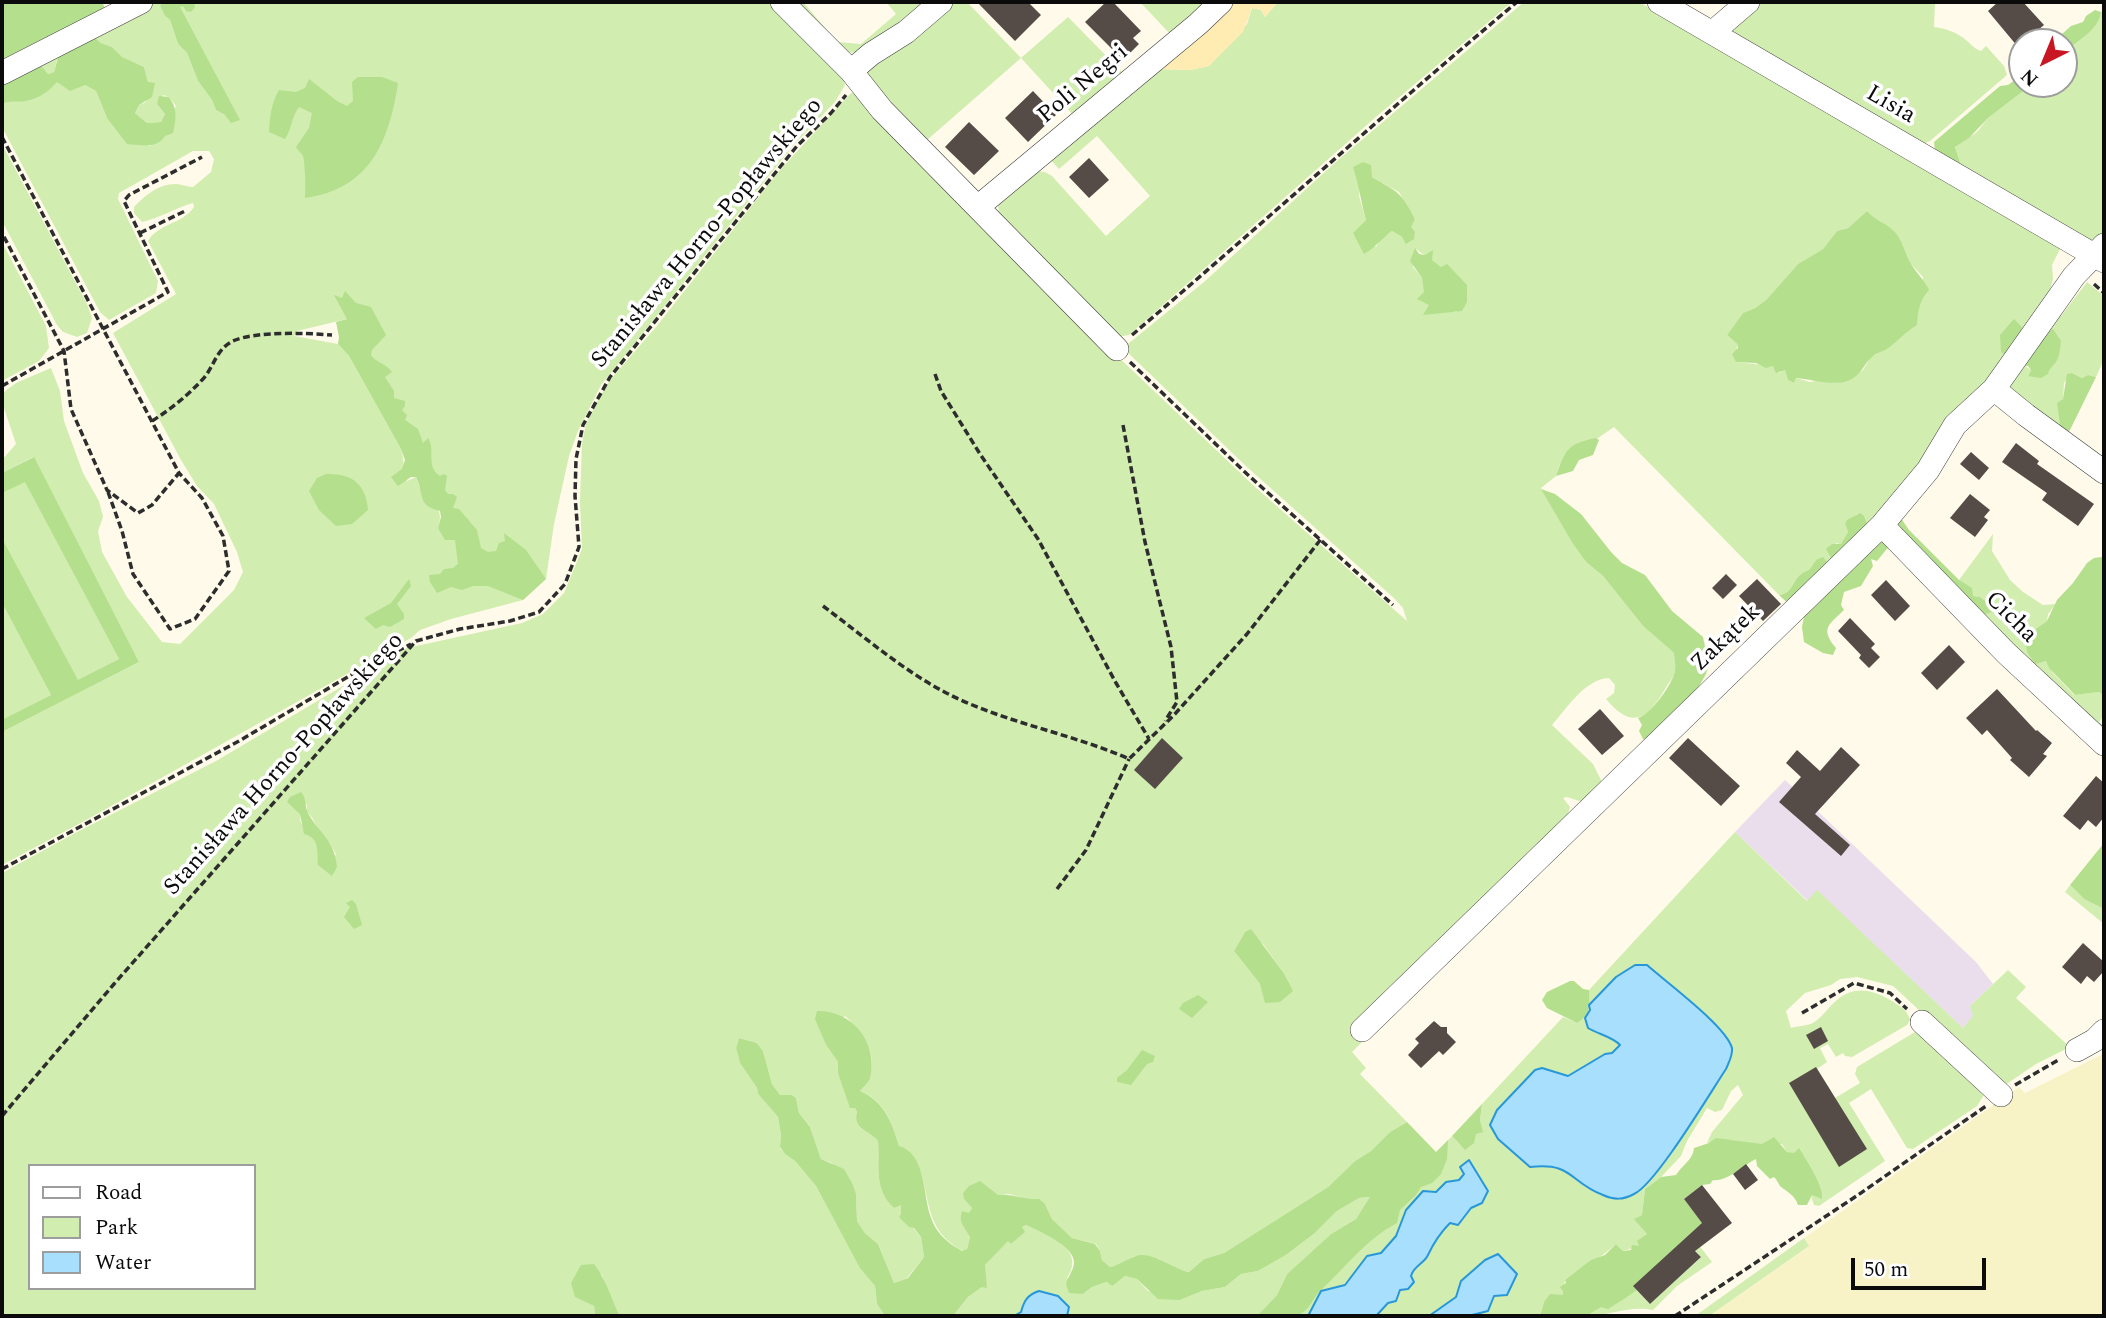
<!DOCTYPE html>
<meta charset="utf-8">
<style>
body{margin:0}
#map{position:relative;width:2106px;height:1318px;overflow:hidden;background:#fffaea;font-family:Spectral,serif}
canvas{display:block}
.frame{position:absolute;inset:0;border:4px solid #0b0b0b;pointer-events:none}
.legend{position:absolute;left:28px;top:1164px;width:228px;height:126px;box-sizing:border-box;background:#fff;border:2px solid #9d9d9d;margin:0;padding:9px 12px;list-style:none;font-size:21px;color:#0b0b0b}
.legend li{display:flex;align-items:center;gap:14px;height:35px}
.legend b{width:35px;border:2px solid #9d9d9d}
.north{position:absolute;left:2008px;top:28px;width:70px;height:70px;box-sizing:border-box;background:#fff;border:2px solid #9d9d9d;border-radius:50%;rotate:223deg;font-size:19px;font-weight:700;line-height:28px;text-align:center;color:#0b0b0b}
.north::after{content:'';display:block;margin:auto;width:24px;height:32px;background:#c81622;clip-path:polygon(50% 0,100% 100%,50% 72%,0 100%)}
.scale{position:absolute;left:1851px;top:1258px;width:135px;height:32px;box-sizing:border-box;border:4px solid #0b0b0b;border-top:0;padding-left:9px;font-size:21px;line-height:24px;white-space:nowrap;color:#0b0b0b;-webkit-text-stroke:5px #fff;paint-order:stroke}
</style>
<div id="map">
<canvas width="2106" height="1318"></canvas>
<div class="frame"></div>
<ul class="legend">
<li><b style="height:9px;background:#fff"></b>Road</li>
<li><b style="height:19px;background:#d1edb0"></b>Park</li>
<li><b style="height:19px;background:#a8dffc"></b>Water</li>
</ul>
<div class="north">N</div>
<div class="scale">50 m</div>
</div>
<script>
const c = document.querySelector('canvas').getContext('2d');
c.lineJoin = 'round';
function fillPath(path, color) {
  c.fillStyle = color;
  c.fill(path, 'evenodd');
}
function trace(path, color, width, dash) {
  c.strokeStyle = color;
  c.lineWidth = width;
  c.lineCap = dash ? 'butt' : 'round';
  c.setLineDash(dash || []);
  c.stroke(path);
}
function drawText(font, color, halo, rows, align = 'center') {
  c.font = font + ' Spectral,serif';
  c.lineWidth = 7;
  c.setLineDash([]);
  c.textBaseline = 'middle';
  c.strokeStyle = halo;
  c.fillStyle = color;
  for (const [text, x, y, turn = 0] of rows) {
    c.save();
    c.translate(x, y);
    c.rotate((+turn || 0) * Math.PI / 180);
    c.textAlign = isNaN(turn) ? turn : align;
    if (halo) c.strokeText(text, 0, 0);
    c.fillText(text, 0, 0);
    c.restore();
  }
}
const industrial = new Path2D(`
 M1785,780L1976,962L1993,984L1970,1006L1974,1016L1963,1028L1817,891L1808,901L1735,832Z`);
const farmland = new Path2D(`
 M2103,1054L2104,1316H1709L1808,1247L1804,1238L2019,1087L2025,1093Z`);
const green = new Path2D(`
 M153,2H162L160,6L165,16L170,20L178,44L187,53L198,81L212,100L216,110L225,115L177,2H777L842,76L845,85L835,102L793,146L601,385L578,431L569,456L554,524L546,579L523,600L451,619L420,630L411,638L88,819L2,865V732L139,662L33,457L2,473V460L16,444L3,405L4,392L16,383L51,368L60,391L64,421L83,473L99,501L103,517L98,531L102,552L127,597L162,642L180,644L234,590L243,572L237,552L214,504L197,486L181,460L113,333L176,294L148,241C159,223 181,225 194,207L193,203C175,208 160,218 142,222L134,213V207C146,195 158,184 176,184C181,184 187,187 193,187L211,172L214,159L209,151H193L119,193L118,199L158,281L156,293L109,320L100,312L2,127V104C10,100 17,103 26,101C39,99 48,92 57,81L85,85L96,91L107,118L150,146L176,106L169,97L163,95L157,104L165,114L161,122L147,123L135,113L139,105L146,102L148,82L144,67L121,57L112,47L100,44L93,35L57,60L54,72L48,74L37,60L38,57ZM347,319L454,520L438,528C445,506 432,508 423,493C420,489 418,482 416,477L407,481C402,468 405,461 401,449L349,356L338,344L294,336L297,331Z
 M793,2H803L837,42L861,44L896,14L886,2H931L866,51L847,53Z
 M947,2H967L1021,58L1068,17L1125,75L1076,118L1021,58L927,140L901,120L891,101L885,98L865,72Z
 M1140,2H1214L1171,35Z
 M1278,2H1512L1377,116L1129,335L1117,337L999,216L998,203L1035,171L1045,172L1052,176L1106,236L1150,196L1097,136L1059,169L1049,158L1157,69L1190,70L1209,66L1247,24L1252,8L1261,10L1265,17Z
 M1524,2H1639L2048,233L2060,249L2052,265L2053,279L2045,308L2029,334L2014,320L2008,358L1936,442L1869,530L1857,514L1845,524L1848,532L1841,545L1837,543L1827,549L1835,565L1816,560L1809,570C1791,575 1796,593 1779,595L1614,427L1560,464L1556,476L1541,488L1586,562L1603,576L1643,626L1674,653C1674,658 1676,664 1675,670C1675,677 1668,683 1665,689C1647,720 1632,730 1606,699L1614,693L1615,685L1609,678C1585,679 1567,708 1552,725L1593,764L1603,784L1585,803L1567,797L1563,798L1570,807L1568,814L1510,877L1479,899L1476,912L1482,923L1352,1052L1366,1068L1360,1074L1407,1122L1390,1132L1371,1151L1355,1161L1328,1187L1224,1253L1204,1259L1189,1272L1134,1256L1123,1264L1110,1267L1102,1260L1100,1251L1096,1244L1072,1238L1052,1219L1045,1204L1009,1194L998,1195L990,1190L964,1199L972,1208C967,1216 966,1229 970,1237L967,1249L963,1251C910,1224 940,1165 899,1146C892,1122 884,1100 860,1091C884,1063 868,1037 845,1016L821,1032L826,1045L838,1062V1073L857,1112C852,1129 869,1130 878,1141C880,1166 873,1189 894,1208L901,1204V1214L921,1237L924,1257L907,1278L894,1283L878,1244L865,1233L857,1221L856,1194L832,1163L821,1159L810,1127L799,1113L796,1098L792,1095H780L772,1084L763,1051L757,1043L739,1038L736,1048L740,1063L757,1088L758,1094L778,1117L781,1135L780,1148L785,1154L795,1161L816,1186L860,1267L875,1286L877,1304L885,1316H620L606,1288L602,1274L576,1297L594,1306L595,1316H2V873L77,832L216,761L407,648L522,623L543,614L564,593L582,549L580,501L582,444L586,424L597,402L610,380L656,327L780,170L851,93L861,94L1114,353L1254,486L1407,621L1403,608L1395,599L1247,467L1123,348L1204,282L1337,161ZM1372,177L1399,192L1415,219L1402,237L1392,231L1380,240L1376,247L1353,234L1366,220L1359,196L1360,186ZM1867,211L1872,218L1893,230L1903,245L1911,264L1923,277C1922,294 1918,309 1916,325L1903,333L1888,348L1871,357L1863,370L1838,383L1822,380L1810,382L1796,378L1794,383L1788,380L1785,369L1779,373L1773,366L1736,362L1737,344L1727,335L1743,313L1755,308L1766,300L1798,264L1823,249L1837,231L1848,228ZM1416,249L1441,267L1457,312H1441L1429,305L1422,278L1413,267ZM307,804V812C314,818 315,825 320,831C328,841 331,843 336,855L318,865C318,858 319,848 316,842C310,826 290,827 307,804ZM1245,932L1263,944L1283,972L1260,984L1234,951ZM30,1166H254V1288H30Z
 M1753,2H1935L1934,27C1944,28 1953,31 1962,37C1970,42 1972,48 1981,51L1986,46L2004,66L2007,75L1930,141L1919,146L1732,37L1728,26Z
 M2104,10V234L2096,243L2082,239L1961,165L1955,147L1977,132L1988,118L2022,92L2028,84H2064V53C2076,41 2099,31 2101,12Z
 M2,144L87,304L92,318L87,333L77,337L63,332L57,325L2,221Z
 M2,242L46,326L49,348L39,361L2,381Z
 M2087,282L2104,296V359L2096,377L2088,375L2082,378L2072,373L2064,383L2063,399L2058,403L2062,430L2008,389L2019,362L2031,370L2028,376L2049,369L2055,364L2049,331L2037,338L2052,320L2061,316Z
 M25,481L119,659L78,681L2,538V493Z
 M1993,534L1992,551L2010,580L2023,592L2043,605L2056,604L2048,614L2047,621L2034,630L2026,645L2040,662L2046,661L2053,673L2074,695L2099,692L2104,696V716L2099,722L2104,726V736L1979,617L1988,613V603L1980,597L1973,596L1959,580Z
 M2,603L51,695L2,721Z
 M1735,832L1807,901L1817,890L1963,1028L1973,1016L1970,1006L2008,970L2026,987L2016,998L2070,1047L2036,1064L2002,1087L1893,986L1857,977L1840,979L1831,985L1805,993L1786,1011L1791,1028C1798,1026 1806,1026 1813,1023C1823,1017 1828,1007 1837,1000C1855,985 1873,990 1892,1001C1900,1006 1908,1011 1910,1020L1907,1025L1852,1057L1845,1056L1843,1053L1836,1057L1828,1044L1820,1048L1827,1062L1817,1069L1835,1098L1860,1083L1855,1074L1857,1067L1915,1032L1930,1035L1989,1087L1977,1106L1913,1149L1907,1148L1871,1089L1849,1103L1885,1161L1819,1206L1814,1205C1808,1191 1812,1173 1804,1156L1787,1152L1782,1144L1762,1145L1731,1140L1707,1143L1712,1132L1743,1095L1738,1085L1731,1091L1722,1110L1715,1112L1707,1108L1687,1141L1681,1156L1661,1177L1645,1189L1642,1215L1635,1219L1647,1234L1640,1246L1623,1251L1616,1244C1600,1259 1582,1267 1565,1280L1563,1296L1544,1302L1540,1316H1466L1494,1296L1500,1287L1442,1316H1376L1411,1276L1413,1268L1428,1257L1436,1237L1450,1222L1458,1225L1471,1207L1478,1177L1470,1161L1459,1180L1446,1182L1436,1192L1423,1191L1414,1201L1407,1223L1385,1253L1320,1316H1283L1452,1136L1460,1145L1482,1129L1480,1120L1482,1104L1563,1017L1577,1023L1585,1018L1588,1028C1599,1034 1612,1037 1621,1045L1612,1053L1568,1076L1542,1068L1530,1167C1573,1163 1569,1181 1603,1195C1614,1200 1622,1200 1634,1194C1655,1184 1710,1093 1726,1069L1732,1054L1616,977L1589,1005V990Z
 M2070,885L2084,899L2104,909V924L2065,892Z
 M1371,1197L1356,1219L1331,1234L1287,1274L1277,1295L1257,1316H1067L1068,1314L1023,1302L1021,1312L1014,1316H953L968,1297L982,1287L985,1265L1008,1240L1011,1244L1024,1232L1022,1227L1026,1225C1048,1235 1087,1249 1067,1278L1083,1294L1092,1287L1108,1282L1112,1285L1125,1276L1137,1279L1148,1291L1180,1300L1202,1291L1225,1287L1241,1274L1258,1271L1286,1255L1315,1233L1337,1211L1359,1198Z
 M1691,1235L1712,1262L1677,1286L1653,1310C1629,1305 1609,1316 1586,1316L1601,1306L1617,1303L1637,1290L1650,1304L1701,1257L1684,1239Z
 M1804,1238L1809,1246L1709,1316H1695Z`);
const forest = new Path2D(`
 M2,2H102L107,12L37,60L48,74L54,72L60,51L93,35L100,43L112,47L122,57L144,67L148,82L155,83L152,97L139,105L135,113L147,123L161,122L165,114L157,104L159,96L169,97C178,109 176,119 173,133L165,136C157,149 141,145 127,144L107,118L96,91L85,85L70,91L57,82C48,92 39,99 26,101C17,103 10,100 2,104Z
 M162,2H194L195,7L191,12L186,11L183,6L180,7L240,120L231,123L225,115L216,110L212,100L198,81L187,53L178,44L170,20L165,16L160,6Z
 M2095,10L2101,12C2099,31 2076,41 2064,53V42H2053L2071,26L2083,22L2086,16Z
 M2022,68V84H2028L2022,92L1988,118L1969,138L1955,147L1961,165L1935,151L1934,142L2000,86L2008,85L2016,79L2015,73Z
 M358,77H382L398,83C389,142 370,189 305,198C306,193 305,161 303,156C303,155 296,148 296,147L309,128L312,113L299,107C291,118 292,128 285,139L269,132C270,116 271,104 279,90L296,92L305,88L309,79L337,101L347,106L353,101L352,82Z
 M1363,162L1371,165L1372,177C1398,192 1401,192 1415,219L1411,227L1415,232L1414,239L1406,244L1402,237L1392,231C1381,239 1375,248 1364,254L1353,233L1366,220C1361,202 1359,185 1353,167Z
 M1867,211C1874,220 1886,223 1894,231C1902,240 1905,251 1910,262C1915,272 1924,279 1929,290C1919,301 1918,311 1917,325C1905,332 1897,342 1887,349C1882,352 1876,353 1872,357C1864,364 1861,375 1850,380C1836,387 1810,379 1796,378L1794,383L1788,380L1785,370L1776,373L1773,366L1766,368L1756,363L1736,362L1732,354L1738,348L1737,344L1727,335L1743,313L1755,308L1766,300L1798,264L1823,249L1837,231L1848,228Z
 M1415,248L1419,254L1425,255L1433,250L1432,260L1441,267L1447,264L1467,285V302L1462,311L1423,315L1429,305L1417,299L1424,292L1422,278L1410,261Z
 M345,291L356,303L371,307L386,335L372,350L371,355C376,363 386,363 392,372L385,377L394,391V398L405,401V406L402,410L407,415L405,420L418,429L423,443L428,438C436,450 425,466 440,476L444,474L447,476L445,490L448,494H453L457,497L453,508L459,509L477,530L481,548L488,552L496,551L499,543L505,541L504,533L526,550L546,579L523,600L488,586H473L462,590L451,587L437,593L430,582L429,575L440,574L444,569L453,568L458,564L455,540H445L438,528L441,517L440,511C416,505 425,495 416,477H411L398,486L391,477L402,469L405,460L401,449L349,356L338,344L339,337L336,322L347,319L334,295L342,298Z
 M2014,319L2029,334L2038,338L2053,329L2061,341C2060,348 2060,356 2056,362C2053,367 2049,368 2048,374L2041,378L2028,376L2031,370L2028,366H2021L2001,352L2000,335Z
 M2072,373L2082,378L2088,375L2096,377L2067,436L2060,425L2057,403L2063,399L2067,374Z
 M1596,438L1599,440L1593,455L1579,460L1573,471L1556,476C1566,449 1567,444 1596,438Z
 M34,457L139,662L2,732V720L51,695L2,603V538L78,680L119,659L25,482L2,493V473Z
 M326,474C352,473 366,484 368,510L352,524L336,526L319,510L309,491L317,478Z
 M1541,489L1555,494L1581,514L1611,552L1622,563L1645,575L1672,611L1703,637L1709,665L1706,674L1693,697L1651,740L1643,739L1639,731L1642,725L1638,718C1650,715 1674,683 1675,670C1676,665 1674,658 1674,653L1643,626L1603,576L1586,562L1572,542Z
 M1860,513L1864,516L1869,530L1887,533L1890,545L1877,561L1871,559L1873,566L1861,586L1844,592L1841,605L1844,610C1830,624 1819,628 1836,648L1833,655L1823,653L1804,642L1802,627L1805,612L1793,608L1779,595C1796,593 1791,575 1809,570L1816,560L1823,557L1830,566L1834,563L1826,549L1832,544H1841L1848,532L1845,524L1847,520Z
 M1898,514L1909,530L1959,580L1972,588L1973,596L1980,597L1987,602L1991,600L1998,607L1994,611L1979,617L1895,525Z
 M2102,557L2104,559V696L2099,692L2075,695L2049,668L2046,661L2035,664L2027,652L2026,645L2034,630L2047,621L2057,600L2073,583L2087,563L2094,558Z
 M409,579L411,586L397,604L404,614V619L390,627L383,625L376,629L364,618L391,603Z
 M301,792C307,799 304,805 308,813C320,835 334,838 337,867L332,876L318,865C317,851 320,838 304,834L300,814L287,802L290,797Z
 M2104,843V909L2084,899L2070,885Z
 M352,900L356,904L362,925L354,929L344,917L350,907L346,903Z
 M1251,929L1283,972L1293,991L1280,1002L1265,1003L1260,984L1234,951L1245,932Z
 M1570,981H1574L1583,989L1589,990C1589,1005 1592,1015 1577,1023L1547,1008L1542,1000L1547,992Z
 M1198,995L1208,1002L1192,1018L1179,1009L1183,1003Z
 M817,1011C852,1010 879,1043 870,1078C869,1082 863,1087 860,1091C884,1101 892,1122 899,1146C926,1154 923,1194 930,1215C935,1232 947,1243 962,1251L967,1249L970,1237C965,1227 958,1223 962,1211L969,1213L972,1208L964,1199L963,1193L969,1186L980,1181L998,1195C1012,1193 1024,1200 1039,1199L1045,1204L1052,1219L1072,1238L1095,1244L1100,1251L1102,1260L1110,1267C1121,1265 1133,1255 1141,1255C1154,1254 1175,1269 1189,1272L1204,1259L1224,1253L1328,1187L1355,1161L1371,1151L1390,1132L1407,1122L1436,1152L1448,1140L1447,1159L1441,1174L1432,1183L1421,1187L1416,1195L1400,1210L1397,1223C1366,1239 1345,1268 1321,1290C1312,1298 1311,1309 1300,1314C1289,1318 1269,1316 1257,1316L1277,1295L1287,1274L1331,1234L1356,1219L1370,1197L1359,1198L1337,1211L1315,1233L1286,1255L1258,1271L1241,1274L1225,1287L1202,1291L1180,1300L1158,1299L1137,1279L1125,1276L1112,1286L1107,1282L1092,1287L1083,1294L1069,1293L1066,1284C1068,1276 1074,1270 1074,1262C1074,1246 1039,1231 1026,1225L1022,1227L1025,1232L1011,1244L1008,1241L985,1265L987,1288L982,1287L968,1297L953,1316H885L877,1304L875,1286L860,1268L816,1186L795,1161L785,1154L780,1147L781,1135L778,1117L758,1094L757,1088L740,1063L736,1048L739,1038L757,1043L763,1051L772,1084L780,1095H792L796,1098L799,1113L810,1127L821,1159L844,1169L852,1183L856,1194L857,1221L865,1233L878,1244L894,1283L908,1278L924,1257L921,1237L914,1228L909,1227L899,1217L901,1214V1205L894,1208C873,1189 880,1166 878,1141C869,1130 852,1129 857,1112L855,1108H850L838,1073V1062L826,1045L815,1019Z
 M1142,1050L1155,1056L1153,1062L1147,1064L1131,1085L1117,1082V1078L1127,1070Z
 M1482,1104L1480,1120L1483,1132L1476,1134L1474,1143L1465,1150L1452,1136Z
 M1774,1137L1787,1152L1794,1153L1799,1148C1806,1160 1824,1186 1822,1199L1812,1195L1807,1205H1798C1795,1195 1787,1192 1780,1186C1778,1183 1777,1180 1774,1177L1770,1179L1757,1166L1756,1159C1742,1166 1727,1182 1713,1180L1710,1184L1702,1185L1684,1199L1704,1225L1634,1286L1637,1290C1628,1297 1617,1303 1608,1309L1601,1307L1586,1316H1540L1544,1302L1550,1294L1563,1295V1291L1560,1287L1566,1283L1565,1280L1591,1260L1605,1255L1616,1244L1623,1251L1631,1250L1632,1245L1639,1246L1637,1241L1647,1234L1634,1219L1642,1215L1645,1189L1661,1177L1676,1175C1682,1165 1693,1160 1694,1148L1709,1143L1716,1138L1762,1144Z
 M594,1264C606,1279 611,1299 620,1316H595L594,1306L575,1297L571,1283L581,1265Z`);
const sand = new Path2D(`
 M1233,2H1278L1265,17L1261,10L1252,8L1243,32L1209,66L1190,70L1157,69Z`);
const water = new Path2D(`
 M1635,965H1647C1666,982 1726,1026 1732,1048C1733,1055 1729,1062 1726,1069C1710,1093 1656,1184 1634,1194C1623,1200 1614,1200 1603,1195C1569,1182 1573,1162 1530,1167L1498,1139L1490,1125L1497,1110L1535,1070L1542,1068L1568,1076L1605,1054L1612,1053L1620,1045C1613,1037 1598,1034 1588,1028L1585,1018L1590,1010L1589,1005L1616,977Z
 M1469,1160L1488,1191L1482,1203L1471,1208L1458,1225L1450,1223C1440,1233 1434,1242 1428,1255C1424,1264 1414,1265 1411,1276L1414,1282L1408,1289L1400,1290L1396,1301L1388,1303L1376,1316H1308L1321,1291L1345,1285L1367,1256L1381,1253L1396,1236L1406,1210L1423,1191L1436,1192L1446,1182L1459,1180L1464,1174L1460,1167Z
 M1498,1254L1517,1274L1507,1295L1494,1296L1488,1311L1468,1316H1429L1456,1297L1461,1281L1485,1260Z
 M1039,1291L1058,1296L1069,1307L1067,1316H1014L1021,1312C1024,1301 1027,1295 1039,1291Z`);
const building = new Path2D(`
 M977,2H1028L1041,15L1015,41Z
 M1106,2H1113L1141,31L1133,38L1139,44L1123,60L1085,22Z
 M1998,2H2023L2044,25L2018,47L1988,11Z
 M1033,91L1056,115L1028,142L1005,118Z
 M969,122L999,151L974,175L945,147Z
 M1089,158L1109,180L1089,198L1069,177Z
 M2016,443L2039,461L2037,464L2094,504L2078,526L2042,500L2047,493L2002,462Z
 M1971,452L1989,468L1979,480L1960,464Z
 M1970,494L1990,510L1984,517L1988,520L1975,537L1950,518Z
 M1726,574L1737,585L1723,599L1712,588Z
 M1757,579L1781,604L1763,621L1739,596Z
 M1886,580L1910,606L1895,621L1871,595Z
 M1850,618L1875,644L1871,648L1880,657L1869,668L1859,658L1861,655L1838,631Z
 M1949,645L1965,662L1937,690L1921,673Z
 M1997,689L2036,731L2037,730L2052,743L2043,754L2047,756L2029,777L2010,760L2012,758L1987,730L1982,735L1966,718Z
 M1600,709L1624,736L1602,755L1578,729Z
 M1162,738L1183,758L1155,789L1134,770Z
 M1688,738L1740,786L1721,806L1669,758Z
 M1841,747L1860,765L1815,814L1850,845L1841,856L1779,802L1801,777L1786,763L1797,750L1820,771Z
 M2096,776L2104,783V817L2096,827L2088,820L2080,830L2063,816Z
 M2083,943L2104,962V971L2094,982L2087,976L2081,984L2062,967Z
 M1434,1021L1441,1027H1447V1033L1456,1042L1443,1055L1439,1051L1421,1068L1408,1055L1419,1043L1415,1039Z
 M1821,1027L1828,1041L1814,1049L1806,1035Z
 M1816,1067L1867,1149L1839,1167L1789,1083Z
 M1746,1164L1758,1180L1745,1190L1733,1174Z
 M1702,1185L1732,1223L1695,1251L1701,1257L1650,1304L1633,1286L1702,1223L1684,1199Z`);
const path = new Path2D(`
 M2,137L179,473L152,505L138,513L107,490L71,409L64,351L2,233
 M140,233L187,210
 M2094,284L2104,293
 M1132,335C1261,225 1387,111 1517,2
 M1130,362L1247,474L1393,605
 M935,374L941,391L980,454L1038,539L1116,683L1149,739
 M2,386L168,292L124,201L129,195L202,157
 M152,421C171,409 187,396 203,379C214,367 216,349 233,341C255,331 307,333 332,335
 M1123,425L1145,542L1171,647L1177,702L1165,721
 M108,492L122,531L133,574L170,629L195,619L229,571L223,536L202,498L179,473
 M823,606C870,641 916,682 970,704C1022,726 1077,736 1129,759L1174,715L1247,634L1321,539
 M2,869L239,741L351,675L411,644
 M1057,889L1086,850L1129,759
 M1802,1013L1854,983L1890,993L1907,1009
 M2015,1085L2060,1059
 M2,1116L114,984L416,641L460,629L510,621L539,612L565,584L579,547L575,496L576,459L583,425L610,377L797,146L831,113L846,95
 M1675,1316L1858,1195L1986,1106`);
const minor = new Path2D(`
 M782,2L851,71L882,110L1117,349
 M1659,2L2104,261
 M1713,32L1748,2
 M851,71L871,54L906,32L941,2
 M2,73L141,2
 M979,206L1198,24L1221,2
 M1994,389L2026,415L2104,472
 M1882,525L2006,653L2104,744
 M1922,1022L2001,1095
 M1362,1030L1882,525L1928,470L1955,425L1994,389L2074,276L2104,245
 M2077,1050L2095,1040L2104,1031`);
const streetNames = [
 ["Poli Negri",1084,85,-40],
 ["Lisia",1890,106,30],
 ["Stanisława Horno-Popławskiego",708,234,-50],
 ["Cicha",2010,618,45],
 ["Zakątek",1727,639,-44],
 ["Stanisława Horno-Popławskiego",285,765,-48]
];
fillPath(industrial, '#eadeec');
fillPath(farmland, '#f8f3c7');
fillPath(green, '#d1edb0');
fillPath(forest, '#b4df8d');
fillPath(sand, '#ffecb2');
fillPath(water, '#a8dffc');
trace(water, '#2897da', 2);
fillPath(building, '#554c47');
trace(minor, '#3e3e3e', 24);
trace(path, '#2d2d2d', 3.5, [7, 3.5]);
trace(minor, '#fff', 23);
drawText('24px', '#0b0b0b', '#fff', streetNames);
</script>
